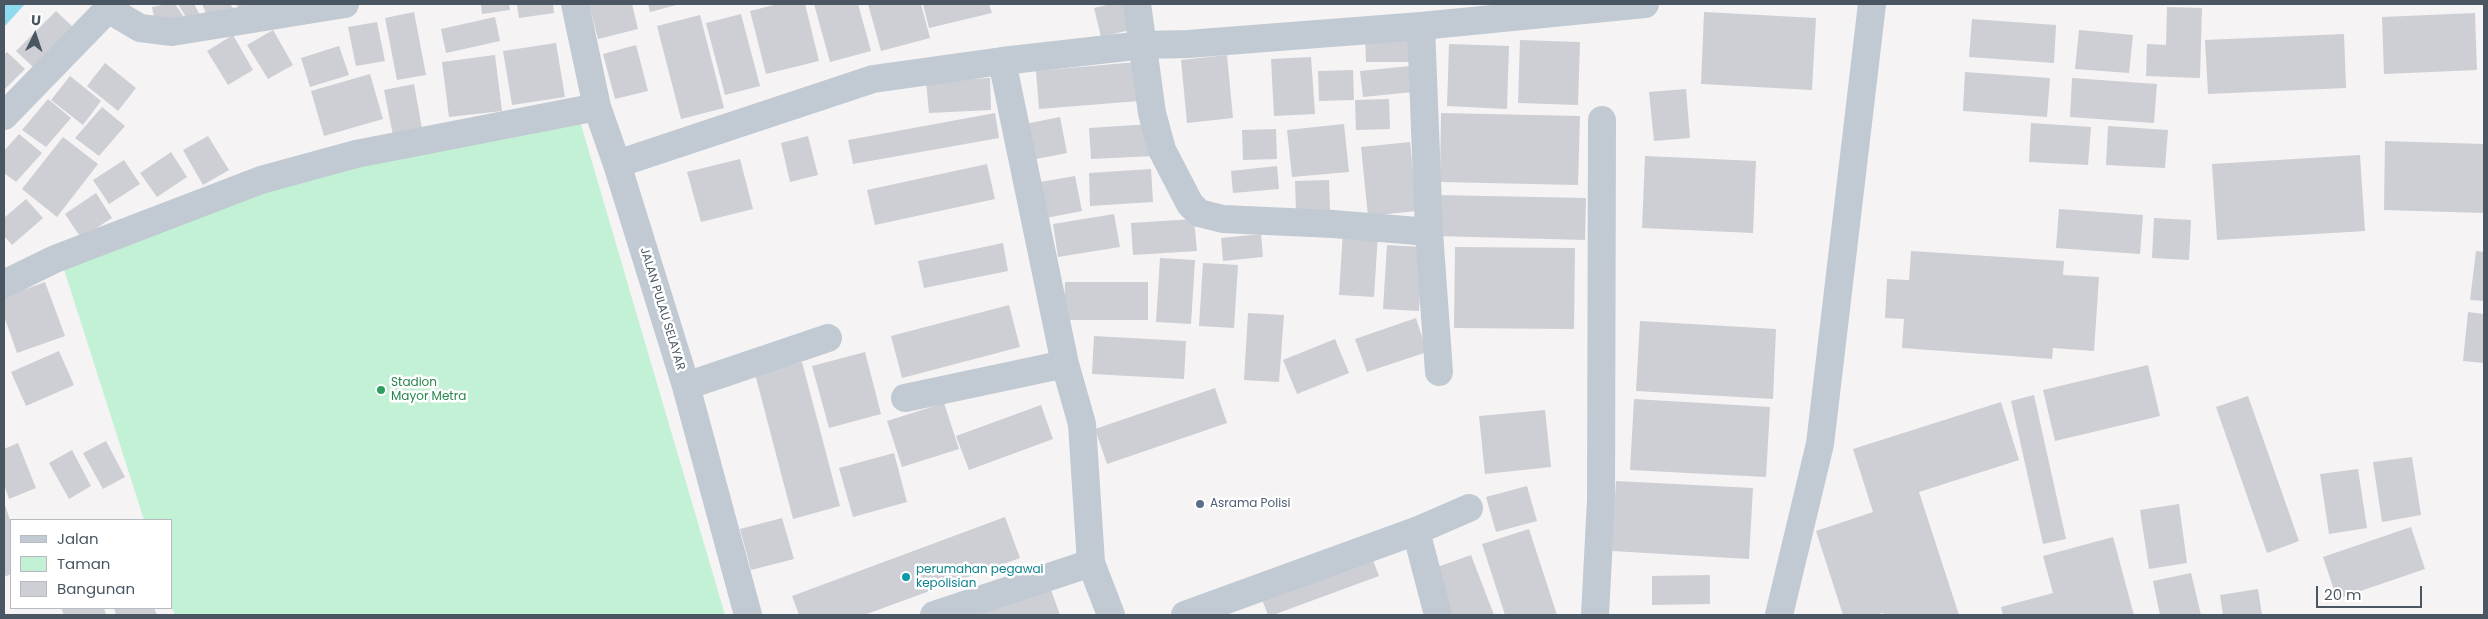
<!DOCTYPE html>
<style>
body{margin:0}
#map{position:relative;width:2488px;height:619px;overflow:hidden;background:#f5f3f3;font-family:Poppins,sans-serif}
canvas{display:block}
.frame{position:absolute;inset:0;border:5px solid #4a5661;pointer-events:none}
.legend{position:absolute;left:10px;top:519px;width:162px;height:90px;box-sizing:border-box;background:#fff;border:1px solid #b7bbc0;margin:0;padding:6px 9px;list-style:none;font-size:15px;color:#4a5661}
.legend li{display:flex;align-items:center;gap:10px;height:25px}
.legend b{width:25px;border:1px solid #b7bbc0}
.north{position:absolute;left:10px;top:10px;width:50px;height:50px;-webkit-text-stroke:4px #fff;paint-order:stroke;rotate:4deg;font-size:14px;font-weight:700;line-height:20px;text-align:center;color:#4a5661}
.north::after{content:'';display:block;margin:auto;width:18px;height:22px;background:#4a5661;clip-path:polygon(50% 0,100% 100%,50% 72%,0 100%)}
.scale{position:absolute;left:2316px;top:586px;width:106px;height:22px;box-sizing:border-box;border:2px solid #4a5661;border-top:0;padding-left:6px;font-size:15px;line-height:18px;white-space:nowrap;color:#4a5661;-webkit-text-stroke:4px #fff;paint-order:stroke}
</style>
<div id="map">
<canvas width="2488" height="619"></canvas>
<div class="frame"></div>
<ul class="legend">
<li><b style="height:6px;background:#c1cad2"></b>Jalan</li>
<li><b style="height:14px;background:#c3f1d5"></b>Taman</li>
<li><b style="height:14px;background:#cdcfd5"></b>Bangunan</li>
</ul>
<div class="north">U</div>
<div class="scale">20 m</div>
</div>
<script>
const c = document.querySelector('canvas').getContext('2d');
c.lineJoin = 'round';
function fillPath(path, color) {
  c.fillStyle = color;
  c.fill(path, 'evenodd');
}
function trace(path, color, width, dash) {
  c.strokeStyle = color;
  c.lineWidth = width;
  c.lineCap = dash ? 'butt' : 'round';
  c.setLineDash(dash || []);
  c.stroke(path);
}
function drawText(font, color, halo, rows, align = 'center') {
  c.font = font + ' Poppins,sans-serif';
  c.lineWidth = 5;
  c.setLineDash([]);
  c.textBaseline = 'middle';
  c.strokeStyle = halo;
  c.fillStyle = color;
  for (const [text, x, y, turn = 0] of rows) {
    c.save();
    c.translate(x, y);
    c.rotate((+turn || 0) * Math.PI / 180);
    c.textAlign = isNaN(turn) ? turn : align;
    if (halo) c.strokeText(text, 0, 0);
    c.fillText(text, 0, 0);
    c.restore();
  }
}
const green = new Path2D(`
 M577,111L725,615H175L171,605V520H144L61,260L302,176Z`);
const water = new Path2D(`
 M4,4H25L4,27Z`);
const building = new Path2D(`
 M168,4H175L186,20L156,26L152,7Z
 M178,4H194L202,19L189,22Z
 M202,4H230L237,13L208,18Z
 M236,4H278L242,13Z
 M481,4H509L510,10L482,14Z
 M517,4H553L554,13L519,18Z
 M589,4H632L638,29L598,39Z
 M648,4H680L650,12Z
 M778,4H805L819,61L766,74L750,11Z
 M814,4H858L871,51L830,62Z
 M868,4H921L930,38L881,51Z
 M923,4H989L992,13L929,28Z
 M1111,4H1128L1134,29L1101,37L1094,8Z
 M2167,7L2202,8L2200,78L2146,76L2147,44L2166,45Z
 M56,11L73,27L33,67L16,51Z
 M414,12L426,75L397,80L385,18Z
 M1704,12L1816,18L1812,90L1701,84Z
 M2475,13L2477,70L2384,74L2382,17Z
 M741,14L760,86L725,95L706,23Z
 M700,15L724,108L681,119L657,26Z
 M495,17L500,41L446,53L441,29Z
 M1972,19L2056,25L2054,63L1969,57Z
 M377,22L385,61L356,66L348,27Z
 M273,30L293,65L268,79L247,45Z
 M2079,30L2133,35L2129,73L2075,69Z
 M1365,33H1414V62H1366Z
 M2344,34L2346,88L2208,94L2205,40Z
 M233,35L253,70L228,85L207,51Z
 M1520,40L1580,42L1578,105L1518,103Z
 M556,43L565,97L512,105L503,51Z
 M1449,44L1509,46L1507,109L1447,106Z
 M636,45L648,91L615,99L603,54Z
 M339,46L349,75L310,87L301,58Z
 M7,52L25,69L4,90V55Z
 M495,55L502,111L449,117L442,62Z
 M1227,55L1233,118L1187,123L1181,60Z
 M1311,57L1315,114L1274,116L1271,59Z
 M1136,62L1139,101L1039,109L1036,71Z
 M105,63L136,88L118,111L87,86Z
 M1410,66L1413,92L1363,97L1360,71Z
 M1353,70L1354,100L1319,101L1318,71Z
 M1965,72L2050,78L2047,117L1963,111Z
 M370,74L383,119L324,136L311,91Z
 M70,76L101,101L83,125L51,100Z
 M990,78L991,110L929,113L926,81Z
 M2072,78L2157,84L2154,123L2070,117Z
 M414,84L423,134L394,140L384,90Z
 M1686,89L1690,138L1654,141L1649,92Z
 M48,99L71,118L46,147L22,130Z
 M1389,99L1390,129L1356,130L1355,100Z
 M102,107L125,126L99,156L75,138Z
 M995,113L999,138L853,164L848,140Z
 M1441,113L1580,116L1578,185L1440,182Z
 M1060,117L1067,153L1026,161L1020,125Z
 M2031,123L2091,127L2088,165L2029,162Z
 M1152,124L1154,156L1091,159L1089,128Z
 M1344,124L1349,172L1292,177L1287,130Z
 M2108,126L2168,130L2165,168L2106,165Z
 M1276,129L1277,159L1243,160L1242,130Z
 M19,134L42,153L16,182L4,173V151Z
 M208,136L229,170L203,185L183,150Z
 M808,136L818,175L790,182L781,143Z
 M63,137L98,164L57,217L22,189Z
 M2385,141L2484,144V213L2384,210Z
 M1410,142L1417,211L1368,216L1361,147Z
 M171,152L187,177L157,197L140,173Z
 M2360,155L2365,231L2217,240L2212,164Z
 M1645,156L1756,161L1753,233L1642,228Z
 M740,159L753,209L701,222L687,172Z
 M124,160L140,184L109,204L93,180Z
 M987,164L995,199L875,225L867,190Z
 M1277,166L1279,189L1233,193L1231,171Z
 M1151,169L1153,202L1090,206L1089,173Z
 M1075,176L1082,211L1041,219L1034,183Z
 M1329,180L1330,210L1296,211L1295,181Z
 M96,193L112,218L81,238L65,214Z
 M1437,195L1586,198L1585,240L1436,236Z
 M26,199L43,218L12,245L4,236V218Z
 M2059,209L2143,215L2140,254L2056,248Z
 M1114,214L1120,247L1058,257L1053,224Z
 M2154,218L2191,220L2189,260L2152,258Z
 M1194,219L1197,251L1133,255L1131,223Z
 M1343,231L1378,233L1374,297L1339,295Z
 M1261,234L1263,257L1223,261L1221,238Z
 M1003,243L1008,271L924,288L918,261Z
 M1387,245L1423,247L1419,311L1383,309Z
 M1455,247L1575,248L1574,329L1454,328Z
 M1911,251L2064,261L2063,275L2099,277L2094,351L2053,348L2052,359L1902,348L1904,319L1885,318L1887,279L1909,280Z
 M2476,251L2484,252V301L2470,300Z
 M1160,258L1195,260L1191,324L1156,322Z
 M1203,263L1238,265L1234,328L1199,326Z
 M45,282L65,336L17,353L4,316V297Z
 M1065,282H1148V320H1064Z
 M1009,305L1020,347L902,378L891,336Z
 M2468,312L2484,314V363L2463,361Z
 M1248,313L1284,315L1279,382L1244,380Z
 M1416,318L1427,352L1367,372L1355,339Z
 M1640,321L1776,329L1773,399L1636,391Z
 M1094,336L1186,341L1184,379L1092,374Z
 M1335,339L1349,373L1297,394L1283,360Z
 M59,351L74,385L26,406L11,372Z
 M865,352L881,414L829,428L812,366Z
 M802,362L840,506L793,519L755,374Z
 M2148,365L2160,416L2055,441L2043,390Z
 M1215,388L1227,423L1107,464L1095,429Z
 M2034,395L2066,539L2043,544L2011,401Z
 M2248,396L2299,541L2267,553L2216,407Z
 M1634,399L1770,407L1766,477L1630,470Z
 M2001,402L2019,460L1919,492L1959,615H1884L1883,613L1875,615H1843L1816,531L1873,512L1853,449Z
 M944,403L959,449L902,467L887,421Z
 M1041,405L1053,439L969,470L956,436Z
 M1545,410L1551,467L1485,474L1479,416Z
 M106,441L125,477L103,489L83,453Z
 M18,443L36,488L9,499L4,484V449Z
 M72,450L91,486L69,499L49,463Z
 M894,453L907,502L853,517L839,468Z
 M2412,457L2421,515L2382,522L2373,462Z
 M2358,469L2367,528L2329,534L2320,474Z
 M1616,481L1753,488L1749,559L1612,551Z
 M1527,486L1537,521L1496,532L1486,497Z
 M4,502L11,523V574L4,577Z
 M2179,504L2187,563L2149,569L2140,510Z
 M1005,517L1020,558L864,615H799L792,596Z
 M782,518L794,559L751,570L740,529Z
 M2411,527L2425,569L2337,599L2323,557Z
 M1529,529L1557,615H1505L1482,544Z
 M2113,537L2134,615H2003L2001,607L2053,593L2043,556Z
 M1371,555L1379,576L1273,615H1268L1261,597Z
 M1471,555L1494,615H1445L1429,570Z
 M2191,573L2201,615H2160L2153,581Z
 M1710,575V604L1652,605V576Z
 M1050,587L1060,615H969Z
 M2258,589L2262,615H2223L2220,595Z
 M61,608H104L106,615H64Z
 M114,608H154L157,615H116Z`);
const minor = new Path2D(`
 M575,4L597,107L617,164L686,386L748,615
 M1137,4L1152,113L1162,150L1190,204L1199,213L1223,219L1333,224L1429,232
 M1421,26L1429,232L1439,372
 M1002,61L1065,364L1082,424L1091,563L1111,615
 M4,116L108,9L140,28L172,32L345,4
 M617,164L873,79L1002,61L1144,45L1188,44L1421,26L1645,4
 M4,284L55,259L261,180L356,154L597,107
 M686,386L828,338
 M905,398L1065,364
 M1416,531L1438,615
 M934,615L1091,563
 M1185,615L1416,531L1469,508
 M1595,615L1601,500L1602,120
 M1779,615L1820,444L1872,4`);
const markers = [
 [381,390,5,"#2e9e5b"],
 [1200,504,5,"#5c6f8a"],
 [906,577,5,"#0f9aa8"]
];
const streetNames = [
 ["JALAN PULAU SELAYAR",662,309,73]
];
const leisureNames = [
 ["Stadion",391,383],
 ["Mayor Metra",391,397]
];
const serviceNames = [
 ["Asrama Polisi",1210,504]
];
const cultureNames = [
 ["perumahan pegawai",916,570],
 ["kepolisian",916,584]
];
fillPath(green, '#c3f1d5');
fillPath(water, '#90daee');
fillPath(building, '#cdcfd5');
trace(minor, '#c1cad2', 28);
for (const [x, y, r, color] of markers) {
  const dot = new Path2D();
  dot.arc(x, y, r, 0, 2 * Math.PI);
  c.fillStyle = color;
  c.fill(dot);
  trace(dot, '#fff', 2);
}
drawText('12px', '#4a5661', '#fff', streetNames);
drawText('12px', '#27864d', '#fff', leisureNames, 'left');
drawText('12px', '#4e5e75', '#fff', serviceNames, 'left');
drawText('12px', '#0d838f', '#fff', cultureNames, 'left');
</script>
